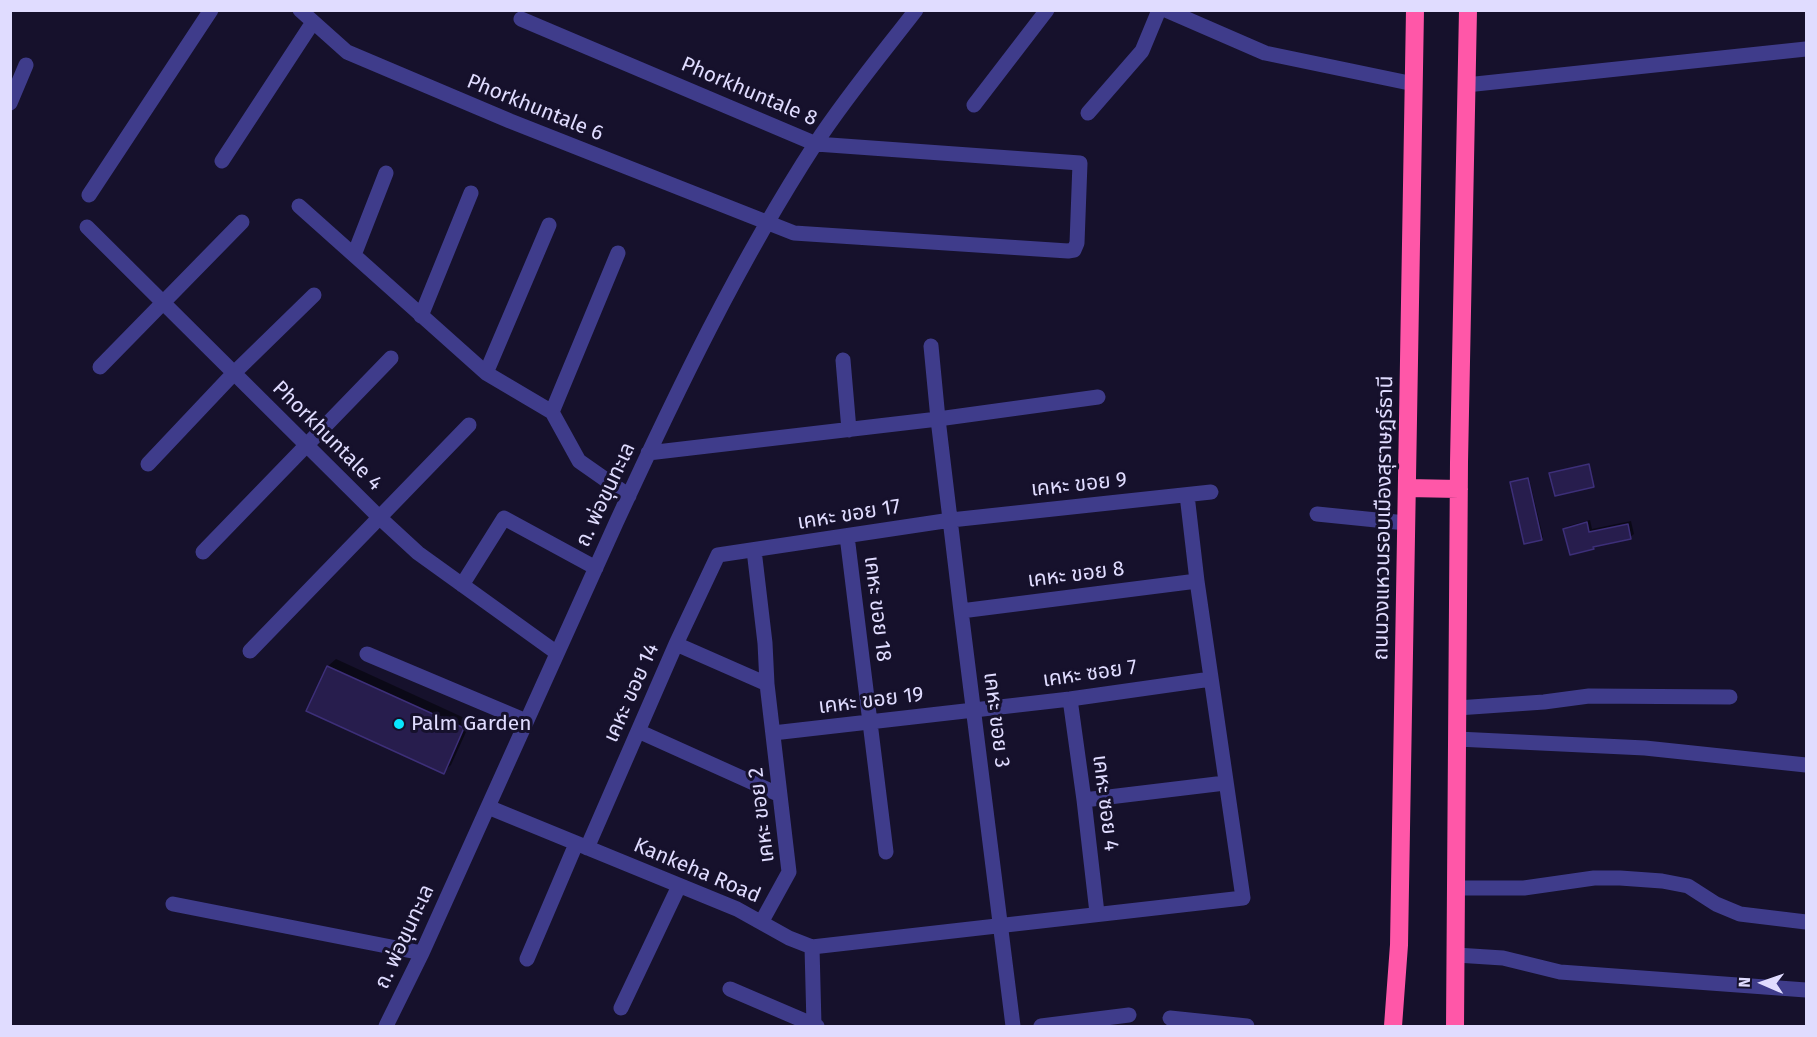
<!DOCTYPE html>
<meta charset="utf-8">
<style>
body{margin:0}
#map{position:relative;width:1817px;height:1037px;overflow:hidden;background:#16112c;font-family:"Fira Sans",sans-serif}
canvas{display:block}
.frame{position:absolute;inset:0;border:12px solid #e0dcff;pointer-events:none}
.north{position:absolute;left:1733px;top:953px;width:60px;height:60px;-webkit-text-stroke:4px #16112c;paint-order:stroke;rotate:272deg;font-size:16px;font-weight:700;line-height:24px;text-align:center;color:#e0dcff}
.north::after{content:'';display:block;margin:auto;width:21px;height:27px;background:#e0dcff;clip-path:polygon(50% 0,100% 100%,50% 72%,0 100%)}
</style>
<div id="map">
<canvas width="1817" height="1037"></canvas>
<div class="frame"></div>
<div class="north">N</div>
</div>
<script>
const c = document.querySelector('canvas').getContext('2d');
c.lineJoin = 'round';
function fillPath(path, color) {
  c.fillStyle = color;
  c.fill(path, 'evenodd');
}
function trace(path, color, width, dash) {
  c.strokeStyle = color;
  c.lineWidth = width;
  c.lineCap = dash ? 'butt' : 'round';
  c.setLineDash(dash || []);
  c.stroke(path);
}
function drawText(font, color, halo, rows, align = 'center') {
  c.font = font + ' "Fira Sans","Noto Sans Thai",sans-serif';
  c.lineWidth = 6;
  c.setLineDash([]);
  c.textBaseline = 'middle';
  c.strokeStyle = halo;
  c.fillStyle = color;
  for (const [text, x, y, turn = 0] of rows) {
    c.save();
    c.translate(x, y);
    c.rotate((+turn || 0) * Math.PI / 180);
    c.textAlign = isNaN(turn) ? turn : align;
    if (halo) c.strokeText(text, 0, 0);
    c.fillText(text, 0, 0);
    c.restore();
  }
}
const shadow = new Path2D(`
 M1529,478L1543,537L1542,539L1513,482Z
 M1590,520L1592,529L1631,521L1634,534L1630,537L1596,545L1593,548L1565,529L1568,526Z
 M336,659L471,721L451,765L443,772L308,710L328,666Z`);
const building = new Path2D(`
 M1589,464L1594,487L1555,496L1549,473Z
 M1528,478L1542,540L1524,544L1510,482Z
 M1587,522L1589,532L1628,524L1631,539L1593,547L1594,549L1570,555L1563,529Z
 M327,666L464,728L444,774L306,711Z`);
const minor = new Path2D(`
 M300,10L347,52L510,121L794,233L1068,251L1074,250L1077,243L1080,163L816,144L521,19
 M1166,10L1265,53L1414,84
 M1466,85L1806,49
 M10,103L26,65
 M974,105L1047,10
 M1088,113L1142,51L1159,10
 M222,161L313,22
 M89,195L211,10
 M299,206L486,373L552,412L579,461L629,496
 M87,227L380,518L418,553L557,653
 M354,255L386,173
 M421,316L471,193
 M931,346L938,419L961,611L1013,1026
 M843,360L849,430
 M100,367L242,222
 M486,373L549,225
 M552,412L618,253
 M648,453L938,419L1098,397
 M148,464L234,373L314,295
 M1317,514L1406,523
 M847,536L886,852
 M754,550L765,643L767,684L789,872L762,921
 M203,552L391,358
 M462,585L504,518L596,568
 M961,611L1197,581
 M676,644L767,684
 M250,651L469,425
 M367,654L526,721
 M1070,699L1084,800L1097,913
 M1457,708L1544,702L1589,696L1730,697
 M638,731L780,795
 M773,733L1070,699L1211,679
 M1457,739L1645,748L1806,765
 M1084,800L1225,783
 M488,807L737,909L789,938L812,947L1243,898L1197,581L1187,495
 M587,848L676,644L718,555L951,520L1211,492
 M1457,888H1524L1594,878H1620L1662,881L1688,886L1716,904L1740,914L1806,922
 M173,904L422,953
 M812,947L814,1025L817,1026
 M1456,955L1503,958L1560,972L1806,990
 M527,959L576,844
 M730,989L814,1025
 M621,1008L679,886
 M1170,1018L1247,1026
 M386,1026L422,953C487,810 550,666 616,523C676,393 738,263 816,143C846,97 882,54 916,10
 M1041,1026L1129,1015`);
const highway = new Path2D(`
 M1407,488L1459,489
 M1393,1026L1399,945L1415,10
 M1455,1026L1459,462L1468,10`);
const markers = [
 [399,724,6,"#08e7ff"]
];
const streetNames = [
 ["Phorkhuntale 8",749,92,23],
 ["Phorkhuntale 6",535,108,22],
 ["Phorkhuntale 4",327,436,45],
 ["เคหะ ขอย 9",1079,485,-6],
 ["ถ. พ่อขุนทะเล",606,495,-65],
 ["เคหะ ขอย 17",849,515,-9],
 ["ถนนวงแหวนรอบเมืองสุราษฎร์ธานี",1384,518,-89],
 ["เคหะ ขอย 8",1076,575,-7],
 ["เคหะ ขอย 18",877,609,83],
 ["เคหะ ซอย 7",1090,674,-8],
 ["เคหะ ขอย 14",632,693,-66],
 ["เคหะ ขอย 19",871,701,-7],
 ["เคหะ ขอย 3",996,720,83],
 ["เคหะ ซอย 4",1105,803,83],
 ["เคหะ ขอย 2",762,815,-97],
 ["Kankeha Road",697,871,23],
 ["ถ. พ่อขุนทะเล",405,937,-65]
];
const poiNames = [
 ["Palm Garden",411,724]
];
fillPath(shadow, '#0007');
fillPath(building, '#271d4d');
trace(building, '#3d2f79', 1.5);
trace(minor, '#3f3c8b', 15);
trace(highway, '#ff57a8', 18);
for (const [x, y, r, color] of markers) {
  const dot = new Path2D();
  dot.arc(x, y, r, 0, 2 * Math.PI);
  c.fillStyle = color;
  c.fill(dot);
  trace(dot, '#16112c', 2);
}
drawText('21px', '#e0dcff', '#16112c', streetNames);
drawText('21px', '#e0dcff', '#16112c', poiNames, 'left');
</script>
